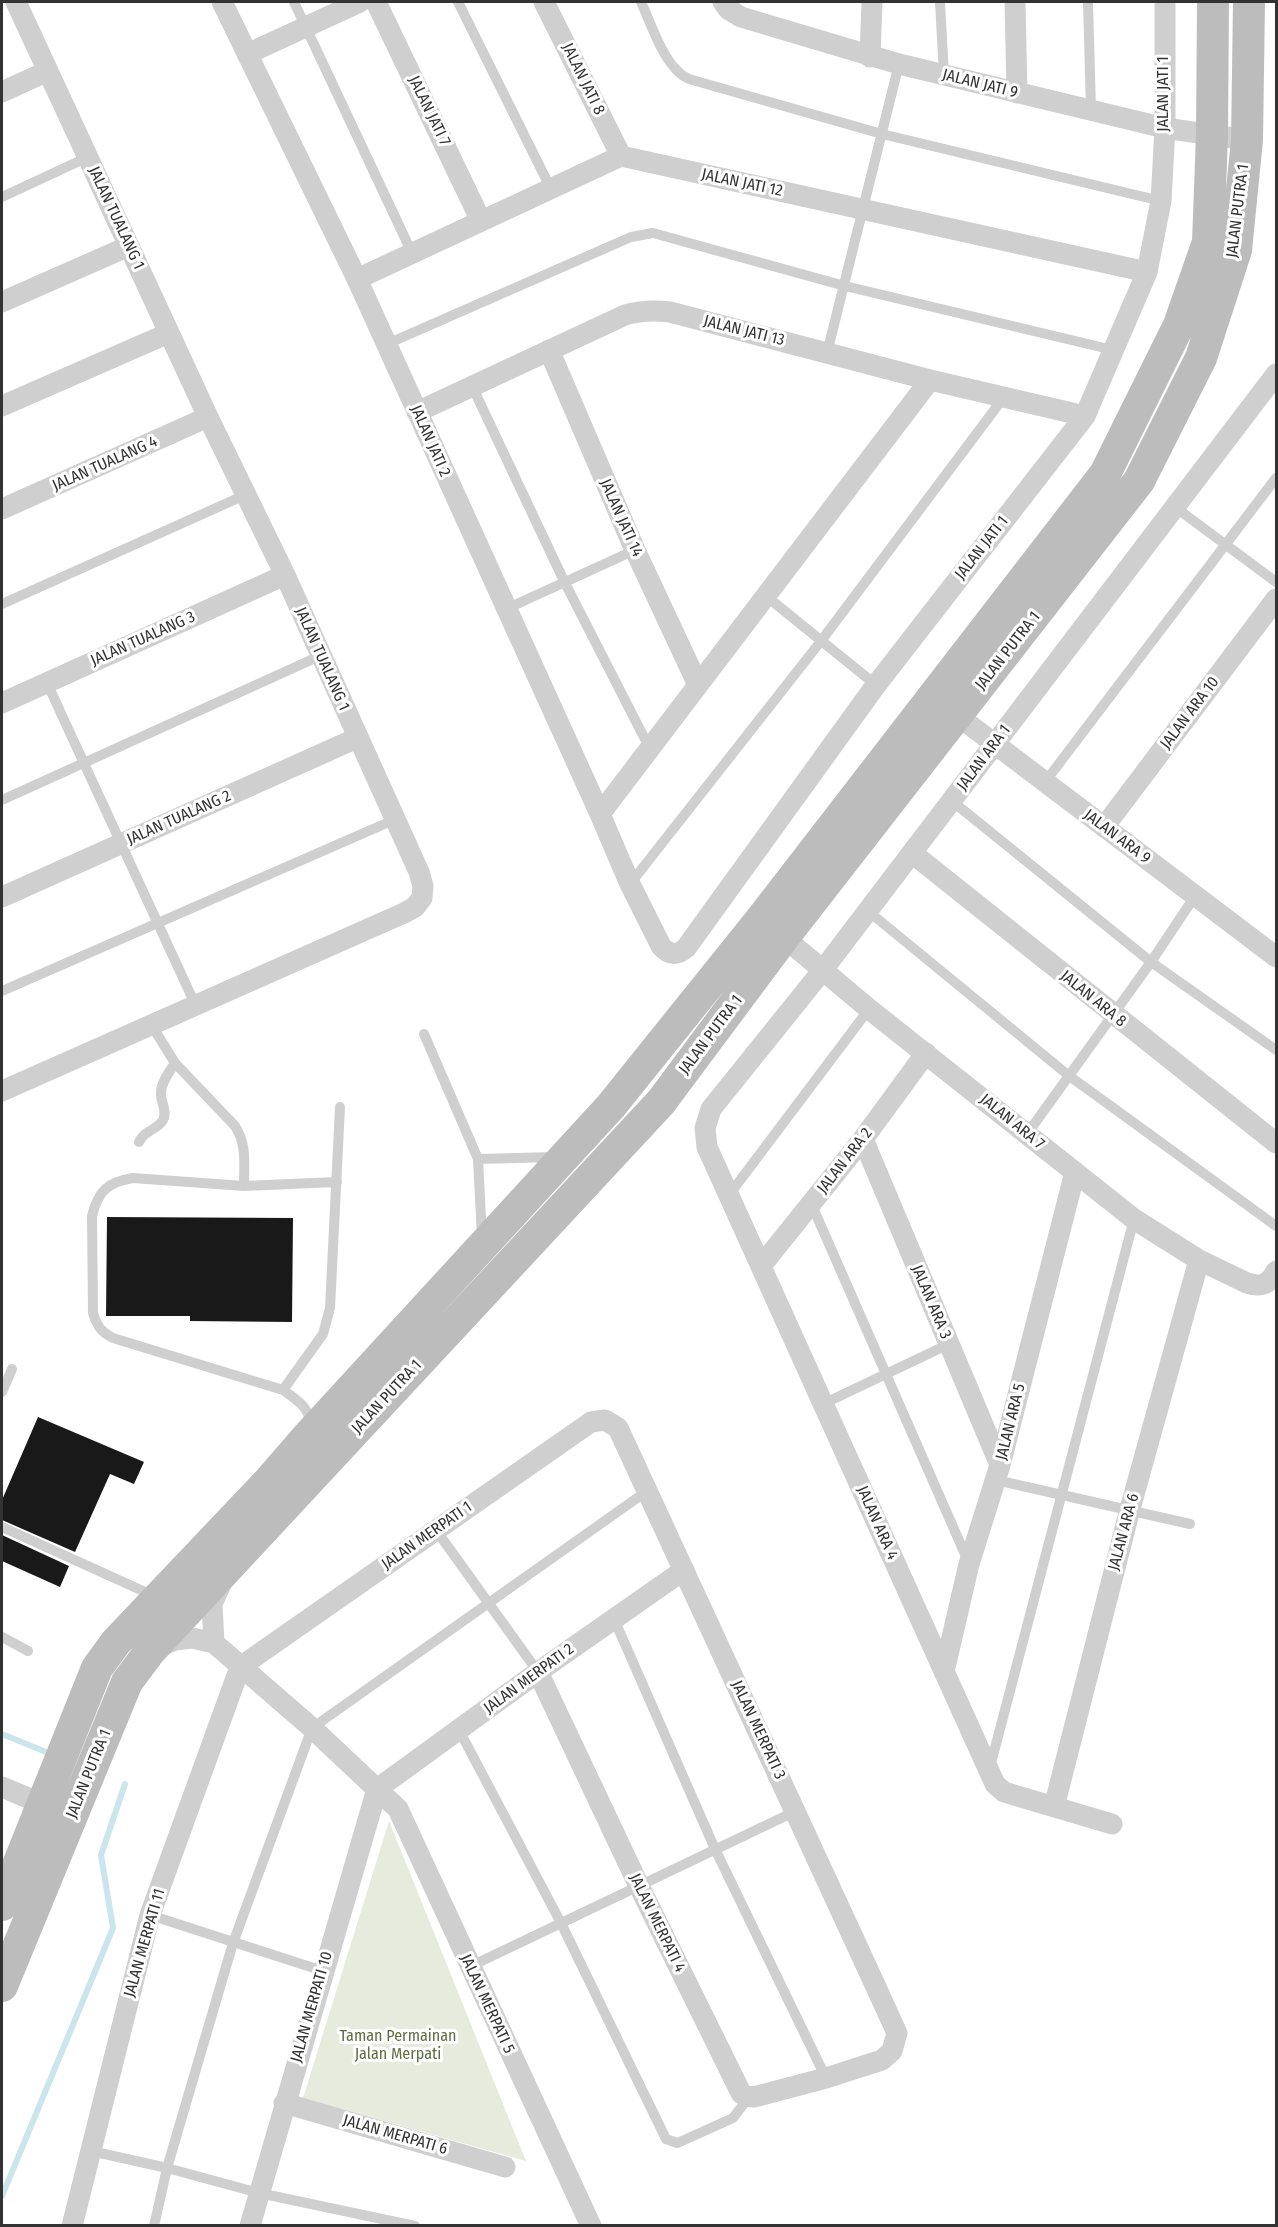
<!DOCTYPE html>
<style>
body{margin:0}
#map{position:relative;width:1278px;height:2227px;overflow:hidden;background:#fff;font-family:"Fira Sans Condensed",sans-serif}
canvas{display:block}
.frame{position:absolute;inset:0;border:3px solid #323232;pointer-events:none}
</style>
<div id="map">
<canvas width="1278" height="2227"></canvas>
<div class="frame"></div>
</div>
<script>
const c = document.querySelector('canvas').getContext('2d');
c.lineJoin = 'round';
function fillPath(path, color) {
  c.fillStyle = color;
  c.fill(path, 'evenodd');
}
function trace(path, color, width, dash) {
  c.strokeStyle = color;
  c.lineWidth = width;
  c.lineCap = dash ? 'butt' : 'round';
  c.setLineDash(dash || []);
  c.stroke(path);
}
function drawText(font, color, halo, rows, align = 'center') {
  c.font = font + ' "Fira Sans Condensed",sans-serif';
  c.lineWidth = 6;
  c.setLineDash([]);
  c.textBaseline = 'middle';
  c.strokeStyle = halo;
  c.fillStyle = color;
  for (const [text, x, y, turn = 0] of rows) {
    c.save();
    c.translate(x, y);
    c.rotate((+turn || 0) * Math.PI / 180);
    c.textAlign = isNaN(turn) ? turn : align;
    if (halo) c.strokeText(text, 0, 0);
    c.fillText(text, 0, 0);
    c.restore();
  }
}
const green = new Path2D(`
 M389,1821L526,2161L303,2098Z`);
const stream = new Path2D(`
 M2,1734L46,1752
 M2,2196L113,1928L101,1855L125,1784`);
const building = new Path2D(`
 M107,1217L293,1218L292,1322L190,1321V1316H106Z
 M38,1417L144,1462L134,1484L110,1474L75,1552L2,1520V1500Z
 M2,1535L69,1566L60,1587L2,1561Z`);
const lane = new Path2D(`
 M294,2L412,253
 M458,2L551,189
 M641,2C652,25 664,68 689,79L882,134L1161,201
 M940,2L944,75
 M1088,2L1091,110
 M2,197L88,157
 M387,344L631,237L653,233L845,286L1113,350
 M827,353L899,64
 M472,386L564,581L650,749
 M1175,507L1276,582
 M766,596L876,685
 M2,604L245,495
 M506,609L635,550
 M47,683L195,1004
 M1045,782L1276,478
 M2,800L322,655
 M952,801L1151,962L1276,1050
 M630,884L821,641L1004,397
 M868,911L1068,1075L1276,1226
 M2,991L396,819
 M152,1026L175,1063L235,1126C247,1144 244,1164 244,1186
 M424,1034L478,1159L555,1157
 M1027,1134L1151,962L1195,896
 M139,1142C144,1130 158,1130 163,1120C168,1110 160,1102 161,1093C161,1082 170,1071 175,1063
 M478,1159L482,1237
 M729,1195L869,1009
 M811,1203L968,1561
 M283,1390L323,1334L330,1308L340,1107
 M2,1392L12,1369
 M823,1404L949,1344
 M310,1426C311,1408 297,1400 283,1390L113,1338C101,1332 97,1326 93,1313L92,1216C98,1191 108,1182 133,1178L244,1186L337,1182
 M996,1480L1190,1524
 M2,1527L154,1596
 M436,1530L538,1672
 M614,1619L715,1849L826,2078
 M2,1637L28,1651
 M459,1730L561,1923L666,2139L677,2143L682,2141L733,2118L749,2097
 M990,1767L1134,1219
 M150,1915L323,1971
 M469,1967L796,1811
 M91,2151L167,2168L259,2193L415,2226
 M154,2226L167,2168L233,1943L312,1728L647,1491`);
const street = new Path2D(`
 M222,2L357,279L600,814L630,884L661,946C669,955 677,956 686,948L876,685L1085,416L1147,272L1161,201L1165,128V2
 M376,2L481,221
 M544,2L621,156
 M723,2L728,9L741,17L899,64L1165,128L1247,140
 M1015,2L1017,93
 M247,54L360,2
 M870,57L872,2
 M2,92L48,71
 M357,279L621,156L1147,272
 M2,302L129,246
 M549,350L635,550L698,685
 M2,406L169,333
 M417,412L625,315C641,310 654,310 670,312L930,380L1085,416
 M2,509L208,417
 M2,703L285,575
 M958,716L1276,957
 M600,814L930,380
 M1104,827L1276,599
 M912,853L1276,1143
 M2,897L357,738
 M774,929L869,1009L1134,1219L1199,1260L1247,1283C1261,1288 1270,1284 1276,1271
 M2,1091L404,913L415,907L422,898L423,886L419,872L285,575L208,417L16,2
 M863,1139L1000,1465
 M761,1266L863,1139L926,1053
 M214,1643L212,1604L222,1582
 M156,1648L175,1640L192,1638L214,1643L312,1728L398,1809L591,2226
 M240,1667L591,1422L605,1420L618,1428L864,1961L897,2033L892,2051L882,2060L826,2078L754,2097L745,2096L741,2093L639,1886L538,1672
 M944,1672L969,1564L1000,1465L1075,1172
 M2,1787L42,1804
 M377,1789L538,1672L684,1570
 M1054,1807L1130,1509L1199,1260
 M1112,1824L1004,1792L995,1784L707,1147L705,1128L711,1109L822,971L1276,374
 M284,2103L505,2167
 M72,2226L150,1915L240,1667
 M250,2226L377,1789`);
const secondary = new Path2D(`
 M2,1905L97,1668L116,1642L269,1481L308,1436L611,1106L762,918L1105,474L1179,325L1208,242L1212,135L1213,2
 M2,1986L127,1682L151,1650L661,1102L784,937L1139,481L1201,358L1236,250L1247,140L1249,2`);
const streetNames = [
 ["JALAN JATI 8",583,79,64],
 ["JALAN JATI 9",980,84,14],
 ["JALAN JATI 1",1164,94,-90],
 ["JALAN JATI 7",429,111,64],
 ["JALAN JATI 12",742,183,12],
 ["JALAN PUTRA 1",1238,211,-83],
 ["JALAN TUALANG 1",116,218,65],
 ["JALAN JATI 13",744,331,14],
 ["JALAN JATI 2",430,441,66],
 ["JALAN TUALANG 4",105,464,-24],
 ["JALAN JATI 14",621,518,66],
 ["JALAN JATI 1",982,548,-52],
 ["JALAN TUALANG 3",143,639,-24],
 ["JALAN PUTRA 1",1008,651,-52],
 ["JALAN TUALANG 1",322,659,66],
 ["JALAN ARA 10",1190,713,-53],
 ["JALAN ARA 1",984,758,-53],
 ["JALAN TUALANG 2",179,818,-24],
 ["JALAN ARA 9",1117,837,37],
 ["JALAN ARA 8",1093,999,39],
 ["JALAN PUTRA 1",711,1035,-53],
 ["JALAN ARA 7",1012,1122,39],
 ["JALAN ARA 2",845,1161,-52],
 ["JALAN ARA 3",931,1302,67],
 ["JALAN PUTRA 1",387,1397,-47],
 ["JALAN ARA 5",1011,1422,-76],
 ["JALAN ARA 4",877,1523,66],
 ["JALAN ARA 6",1124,1532,-75],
 ["JALAN MERPATI 1",427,1536,-35],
 ["JALAN MERPATI 2",529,1679,-36],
 ["JALAN MERPATI 3",758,1730,65],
 ["JALAN PUTRA 1",89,1774,-68],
 ["JALAN MERPATI 4",657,1923,64],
 ["JALAN MERPATI 11",145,1943,-74],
 ["JALAN MERPATI 5",487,2004,65],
 ["JALAN MERPATI 10",312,2007,-74],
 ["JALAN MERPATI 6",395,2135,16]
];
const parkNames = [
 ["Taman Permainan",398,2037],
 ["Jalan Merpati",398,2055]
];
fillPath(green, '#e7ebdd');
trace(stream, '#cae5eb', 6);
fillPath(building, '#191919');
trace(lane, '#cfcfcf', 10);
trace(street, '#cfcfcf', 21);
trace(secondary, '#bcbcbc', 32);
drawText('16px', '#323232', '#fff', streetNames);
drawText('16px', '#5e6e3f', '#fff', parkNames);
</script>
